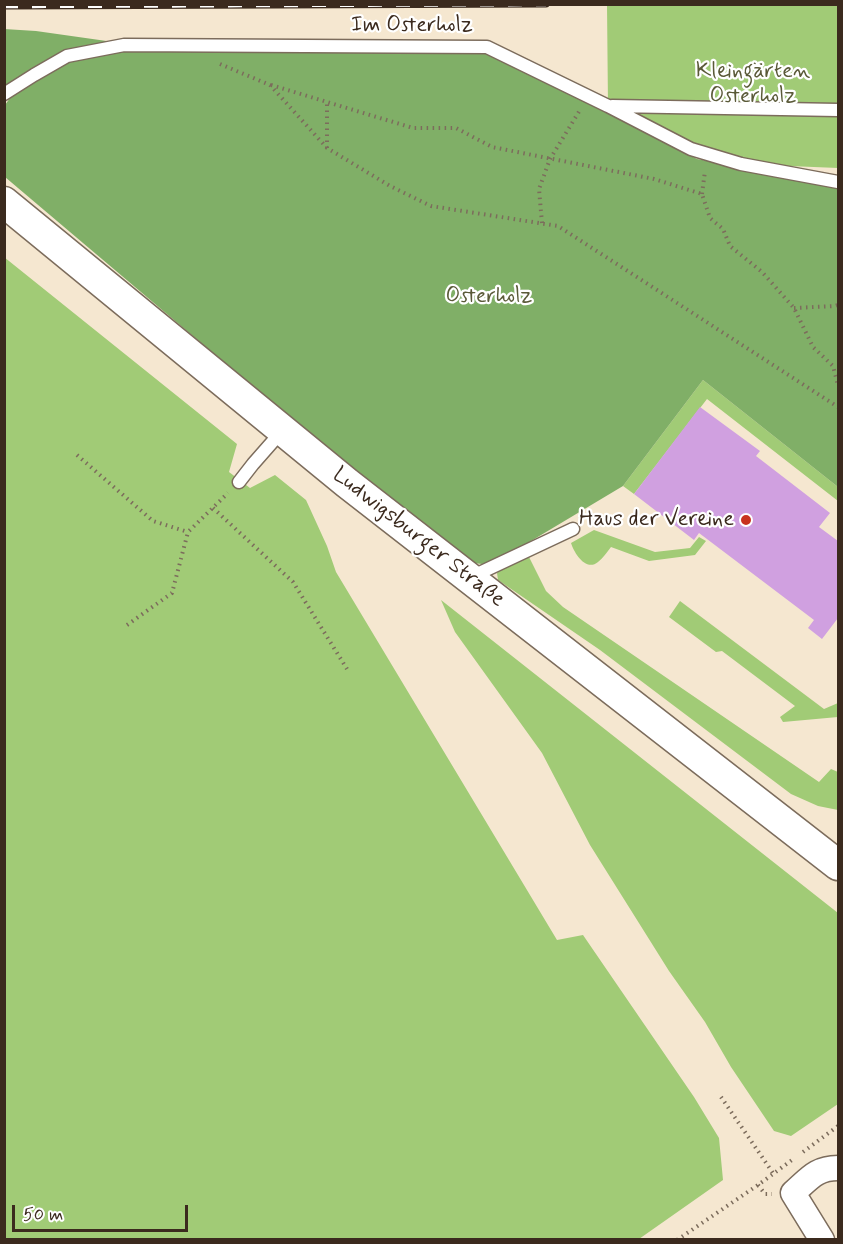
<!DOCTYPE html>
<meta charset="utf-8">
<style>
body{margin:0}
#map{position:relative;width:843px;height:1244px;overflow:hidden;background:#f5e7d0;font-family:Mynerve,sans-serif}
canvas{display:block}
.frame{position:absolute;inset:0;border:6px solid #3b2a1e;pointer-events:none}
.scale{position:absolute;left:12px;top:1205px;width:176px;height:27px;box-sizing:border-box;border:3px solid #3b2a1e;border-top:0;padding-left:8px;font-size:18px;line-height:21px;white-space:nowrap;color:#3b2a1e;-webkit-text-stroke:4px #fff;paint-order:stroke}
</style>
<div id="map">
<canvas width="843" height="1244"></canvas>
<div class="frame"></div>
<div class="scale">50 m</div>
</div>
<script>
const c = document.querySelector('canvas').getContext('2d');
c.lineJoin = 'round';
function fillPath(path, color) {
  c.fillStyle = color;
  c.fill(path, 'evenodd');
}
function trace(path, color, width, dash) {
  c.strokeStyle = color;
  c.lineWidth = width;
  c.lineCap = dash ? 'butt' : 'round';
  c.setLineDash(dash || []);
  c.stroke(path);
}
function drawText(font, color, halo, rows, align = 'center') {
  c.font = font + ' Mynerve,sans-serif';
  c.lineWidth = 4.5;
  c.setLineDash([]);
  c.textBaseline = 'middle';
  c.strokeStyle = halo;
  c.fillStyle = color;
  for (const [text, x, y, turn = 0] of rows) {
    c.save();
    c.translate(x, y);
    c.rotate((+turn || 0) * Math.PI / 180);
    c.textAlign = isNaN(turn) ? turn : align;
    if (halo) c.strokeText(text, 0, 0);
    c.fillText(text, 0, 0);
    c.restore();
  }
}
const green = new Path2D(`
 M607,5H838V168L741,164L691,149L608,106Z
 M4,257L237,444L229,472L250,488L275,475L306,500L327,546L336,572L557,940L583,935L694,1097L719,1138L723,1180L639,1239H5Z
 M703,380L838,487V501L707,399L634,494L623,486Z
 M594,530L655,552L690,548L699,537L706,541L695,555L649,561L611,547C607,552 603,558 598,562C586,572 574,553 571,543Z
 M529,557L546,591L563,607L819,782L831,769L838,772V810L818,806L791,794L600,650L498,580L497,573L500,570Z
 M441,600L838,913V1104L791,1136L774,1131L731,1067L705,1022L669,971L590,845L542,753L455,632Z
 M680,601L824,709L838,703V717L783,722L780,717L795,706L722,651L716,652L669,617Z`);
const forest = new Path2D(`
 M4,29L36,31L163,49L488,52L697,159L838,185V487L703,380L623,486L516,550L486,563L482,564L473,563L291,419L5,177V105L10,98L5,94Z`);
const building = new Path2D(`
 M700,407L760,451L756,456L830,513L819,527L838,541V618L822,639L808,628L814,620L699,533L694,540L634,494Z`);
const path = new Path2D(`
 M220,64L270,85L327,148L390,186L431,206L558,226L838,407
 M271,85L413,128H456L492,147L654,179L702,194L710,218L723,229L730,246L762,272L794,308L813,347L833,366L838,385
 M327,148V102
 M702,194L705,171
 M542,223L539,189L550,159L580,110
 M794,308L835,306L838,305
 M77,455L153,521L188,532
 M213,508L293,582L347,669
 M127,625L172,593L188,532L228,493
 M721,1097L773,1173
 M803,1152L838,1126
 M758,1185L765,1194H772
 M677,1240L758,1185L792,1160`);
const service = new Path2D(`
 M4,94L34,75L67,56L124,45L487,47L608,106L691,149L741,164L838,182
 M612,106L838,110
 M239,482L253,464L282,431
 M471,577L573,529`);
const minor = new Path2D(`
 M822,1240L793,1193C809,1179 816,1168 838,1168`);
const tertiary = new Path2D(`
 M4,202L347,483L838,865`);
const rail = new Path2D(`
 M4,6L546,4`);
const markers = [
 [746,520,6,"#c8321e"]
];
const streetNames = [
 ["Im Osterholz",412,26],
 ["Ludwigsburger Straße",418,538,38]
];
const parkNames = [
 ["Kleingärten",753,72],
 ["Osterholz",753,97],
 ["Osterholz",489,297]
];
const poiNames = [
 ["Haus der Vereine",734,520]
];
fillPath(green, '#a1cb76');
fillPath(forest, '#80af67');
fillPath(building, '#d0a0e0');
trace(service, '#7c6c5c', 15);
trace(minor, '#7c6c5c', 27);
trace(tertiary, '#7c6c5c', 33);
trace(path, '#7c6c5c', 4, [1.5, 4.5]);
trace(service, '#fff', 12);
trace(minor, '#fff', 24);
trace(tertiary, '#fff', 30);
trace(rail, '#3b2a1e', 7);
trace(rail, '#fff', 4.5, [14]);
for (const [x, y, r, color] of markers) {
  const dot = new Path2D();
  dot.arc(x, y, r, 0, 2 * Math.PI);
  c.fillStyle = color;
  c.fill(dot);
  trace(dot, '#fff', 2);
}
drawText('22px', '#3b2a1e', '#fff', streetNames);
drawText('22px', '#5a5a38', '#fff', parkNames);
drawText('22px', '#3b2a1e', '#fff', poiNames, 'right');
</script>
